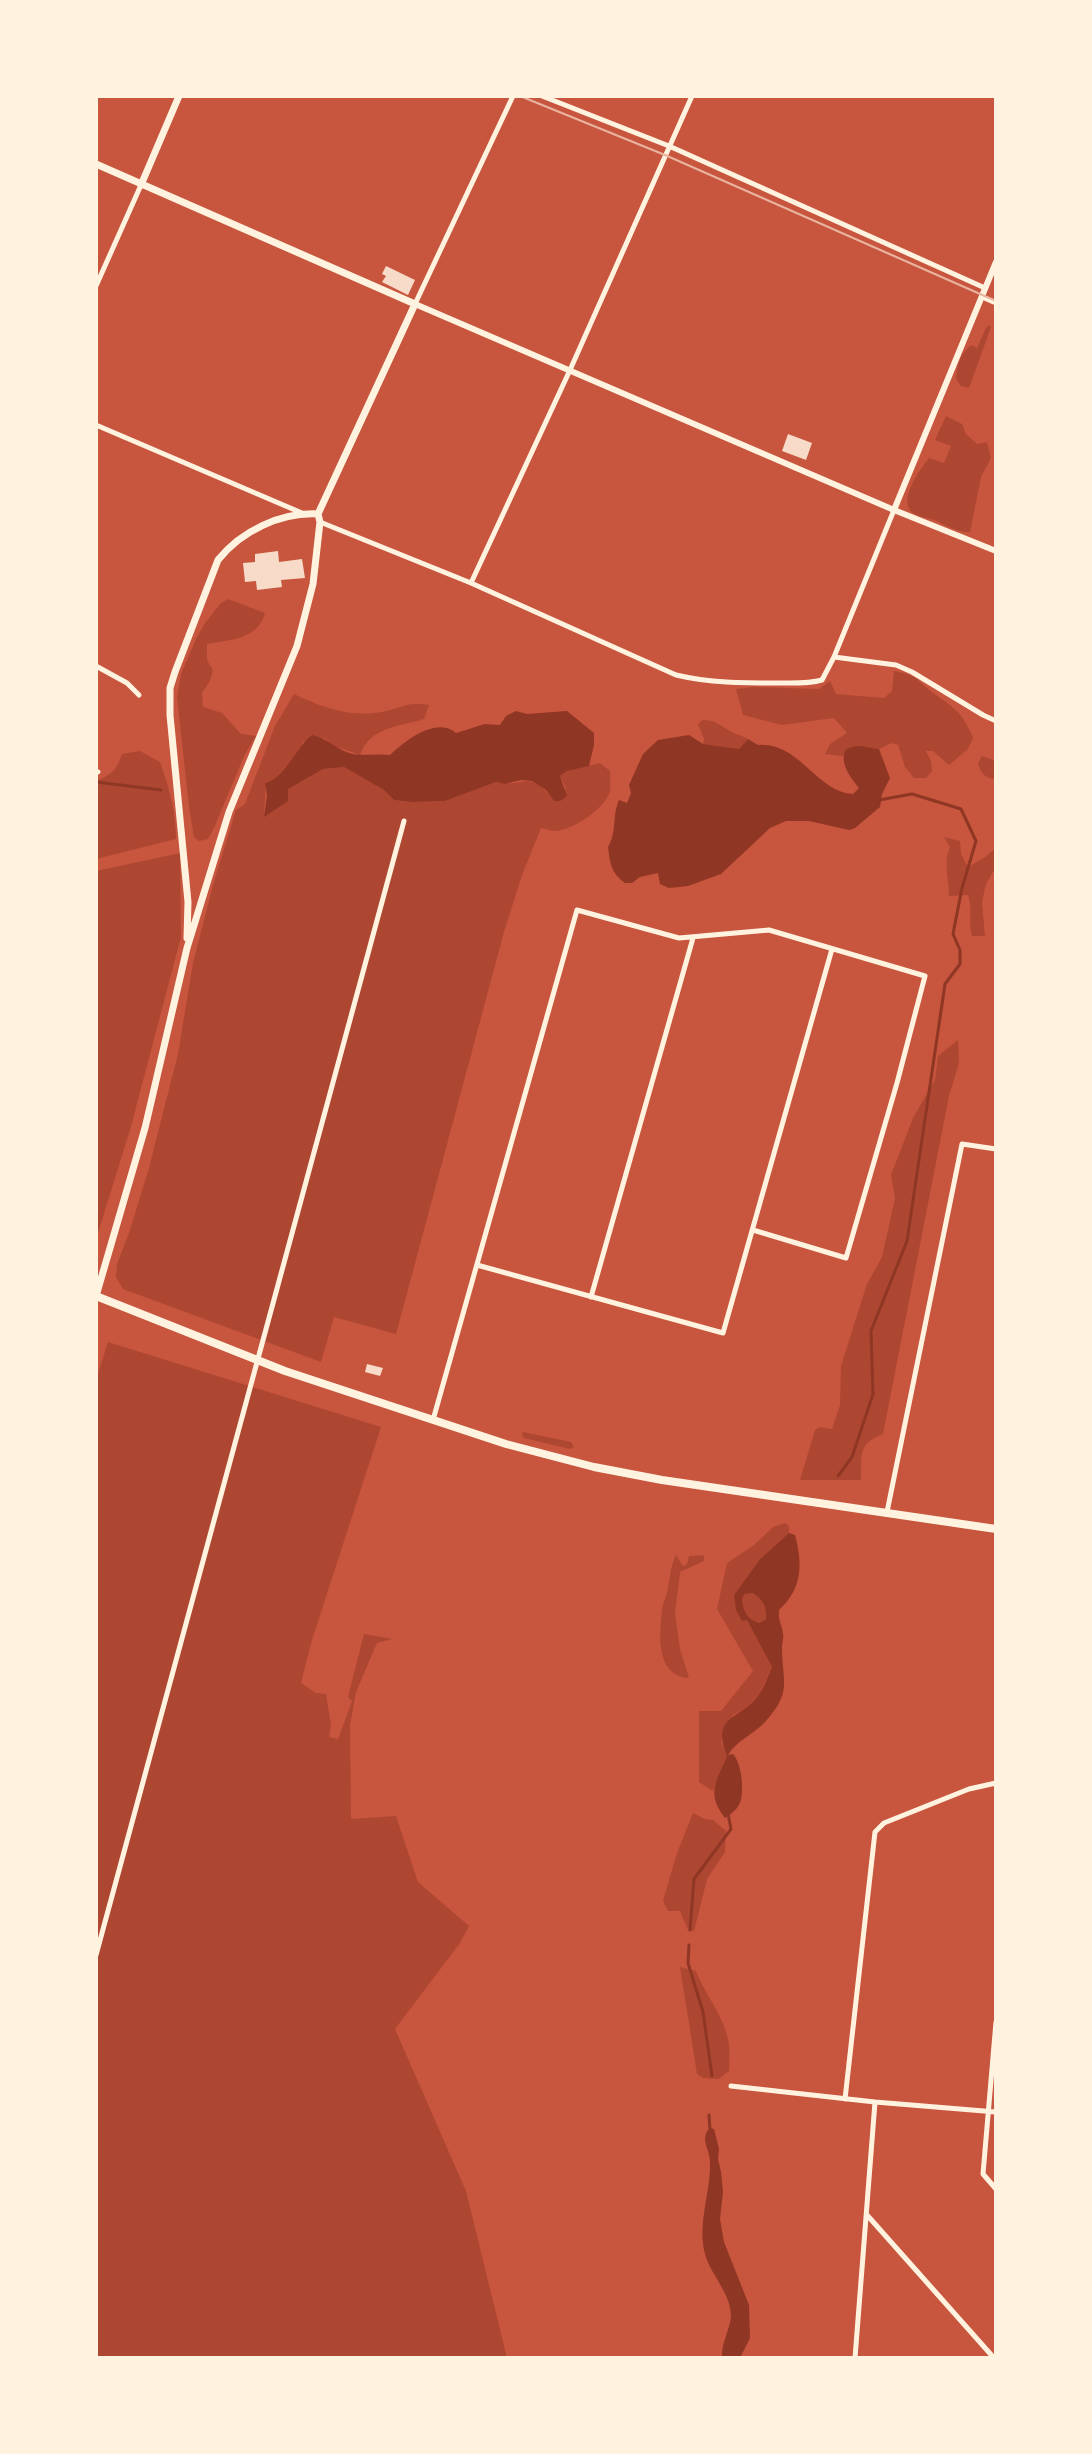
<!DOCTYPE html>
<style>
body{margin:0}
#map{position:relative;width:1092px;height:2454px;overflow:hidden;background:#c8553d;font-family:"IBM Plex Sans",sans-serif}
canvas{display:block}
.frame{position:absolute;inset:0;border:98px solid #fff3e0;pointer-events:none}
</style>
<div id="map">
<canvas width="1092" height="2454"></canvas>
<div class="frame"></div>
</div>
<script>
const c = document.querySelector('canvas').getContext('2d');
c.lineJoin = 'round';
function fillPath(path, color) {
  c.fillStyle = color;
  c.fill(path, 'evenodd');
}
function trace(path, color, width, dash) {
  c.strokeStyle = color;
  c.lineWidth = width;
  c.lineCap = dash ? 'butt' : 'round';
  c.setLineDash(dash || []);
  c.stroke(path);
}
const green = new Path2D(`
 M989,325L991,327L969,388L961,386L956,379C957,366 960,352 972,345L977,348L986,328Z
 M946,416L962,424L966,434L977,444L987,442L991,458L981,477L970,532C957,533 946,525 934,520C928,518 920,517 915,514C895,504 920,469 929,458L944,463L951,446L935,440Z
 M228,599L265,613C257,641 230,639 207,644V660L213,670L210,681L202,693L203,707L222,713L241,734L256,736L245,754L214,828L208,839L199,841L194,837L189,807L177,697L181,674L196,639L205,623L221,603Z
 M894,671C919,676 914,678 932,692C955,709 961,710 973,738L968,749L949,765L933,751H926L931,761L932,771L926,778H914L905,767L898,745L892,743L879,749L845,750L843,756L825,754L830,744L847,733L834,718L782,725L743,715L736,689L753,687L819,689L830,681L836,694L884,698L892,691Z
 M294,694C323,708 354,719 386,711C407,706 406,702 429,705L424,719C398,727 370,727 360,755L334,746L324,738L303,742L300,752L274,782L266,783L264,816L272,810L287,789L323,769L344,767L384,790L394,800L412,802L445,801L496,782C524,789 529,767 554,801L566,788L560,776L567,771L600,763L610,771C610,777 611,785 610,791C605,809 572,831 554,831C551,831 543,828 541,828L522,875L504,932L396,1334L334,1317L321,1362L123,1289L116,1277L117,1264L129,1233L149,1168L178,1054L193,963L213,885L236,810L245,804L275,726Z
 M703,720C714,720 719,724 728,730C734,734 741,735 748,739L739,749L703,744L704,739L698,724Z
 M140,751L160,762C169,788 176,811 176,839L96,859V781C112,775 117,769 122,754Z
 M982,756L996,761V779C985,778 981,774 978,763Z
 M944,837L960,841L961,854L968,867L984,858L996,848V867L986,884L982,902L985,936H972C968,922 973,909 968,895L949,896C949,879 943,862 950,847Z
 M180,853L181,937L130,1130L96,1239V871Z
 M958,1040L959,1063L949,1096L883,1434C857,1444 862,1455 861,1480H800L815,1430L820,1427L832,1429L840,1405L841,1366L867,1284L882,1257L895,1198L891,1175L913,1118L935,1080L938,1056Z
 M108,1342L381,1427L312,1640L301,1683L316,1693L326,1694L331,1725L329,1737L338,1739L352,1701L348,1697L364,1634L392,1639L377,1643L356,1692L350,1725L351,1819L396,1816L418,1882L469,1926L460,1943L395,2029L466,2191L507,2358H96V1380Z
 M523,1432L571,1442L574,1447L570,1449L524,1438L522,1435Z
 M785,1523L789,1526V1533L760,1559L734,1595L742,1621L747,1619L772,1667L759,1695L745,1709L733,1715L721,1741L727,1756L713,1791L699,1782V1711H721L753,1671L717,1609L727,1563L754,1545L773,1527Z
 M676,1555L683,1566L687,1564L689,1556L704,1555V1561L680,1572L675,1613L680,1649L689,1678C656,1676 659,1636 662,1611C662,1604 666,1599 667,1592C670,1579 670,1567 676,1555Z
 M753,1593C763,1600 767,1607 766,1619L758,1623C746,1619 743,1610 742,1598L745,1594Z
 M693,1813L705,1819L713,1820L726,1831L725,1852L707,1879L694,1931L688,1930L680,1911H668L663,1901L677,1853Z
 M680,1967L696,1971C705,1995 725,2017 729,2044C730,2052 729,2062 729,2071L719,2079L703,2078L697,2074Z`);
const water = new Path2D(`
 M516,711L527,714L567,711L594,733V745L589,766L567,771L560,776L567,796L560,801H554L546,790L532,781L521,780L505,784L496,782L445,801L412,802L394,800L384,790L344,767L323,769L288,789V801L264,817L267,795L265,783C284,780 297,746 312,735C327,738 335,748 349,753C361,757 375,753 390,755C405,741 436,716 456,733L485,724L500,725L506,716Z
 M689,735L703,744L739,749L748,739L758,745C800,742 817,793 853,794L859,788C850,777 840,764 845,750C859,742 865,748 879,749L890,778L882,794L880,807L855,828L849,830L809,821H786L770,828L721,874L688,886L669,888L660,884L658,873L640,877L632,883H625C611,873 610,863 608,847C617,833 612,815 619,800L627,803L631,793L629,785L643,754L658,740Z
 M789,1533L795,1535C803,1565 802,1589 779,1610C778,1621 782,1625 783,1634C784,1638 782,1643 782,1647C782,1683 793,1691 765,1722C754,1734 736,1741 728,1755L733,1754C741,1763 744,1786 741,1799C740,1807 732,1814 725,1818C706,1793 716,1783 727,1756C711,1714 739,1721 758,1696C764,1688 768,1676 772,1667L747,1620L742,1621L736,1610L734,1595L760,1559ZM753,1593C763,1600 767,1607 766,1619L759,1623C746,1619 743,1610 742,1598L745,1594Z
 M710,2128L714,2129L719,2149L718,2159L721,2172L723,2192L720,2219L724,2242L749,2305L750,2338L740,2358H722C721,2343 730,2330 731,2316C731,2293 710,2274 705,2254C697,2223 711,2192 710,2162C710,2149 699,2138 710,2128Z`);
const stream = new Path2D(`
 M96,782L161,790
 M838,1476L852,1457L873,1394L871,1331L907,1241L945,984L960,964V950L953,934L962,888L976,841L961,809L912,794L879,800
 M690,1930L694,1879L731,1829L728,1814
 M689,1945L688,1963L703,2012L712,2076
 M709,2115L710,2130`);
const building = new Path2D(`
 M386,266L415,280L408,295L382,282L386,276L382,274Z
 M788,434L812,443L806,460L782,451Z
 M278,551L279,562L302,559L305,578L281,580L282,587L257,590L256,581L245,582L243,563L255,562V554Z
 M367,1364L383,1368L380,1376L365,1372Z`);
const minor = new Path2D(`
 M542,96L669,146L985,288
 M96,286L141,185
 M982,297L996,303
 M415,304L513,96
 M96,425L302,513
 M320,522L471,583L676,675C710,683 743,683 778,683C793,683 808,684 822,680L834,657L894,510
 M471,583L570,370L692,96
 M834,657L896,665L912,672L983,715L996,721
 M96,666L127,683L139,695
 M96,771L98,772
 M477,1265L723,1333L832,949
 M591,1297L693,938
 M433,1420L577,910L679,938L769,930L925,976L897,1083L846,1258L753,1230
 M887,1512L962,1144L996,1149
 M96,1955L404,821
 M996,2022L983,2174L996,2189
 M731,2086L875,2102L996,2112
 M845,2099L875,1832L884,1823L969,1789L996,1783
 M867,2215L994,2358
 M855,2358L875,2102`);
const tertiary = new Path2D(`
 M415,304L894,510L996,551
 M894,510L996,262`);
const secondary = new Path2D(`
 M96,164L415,304L318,514L320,522L313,584L297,646L229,812L187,948L145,1128L96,1296
 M141,185L179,96
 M187,938L188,902L170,715V688L175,672L218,560C241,531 281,512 318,514`);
const primary = new Path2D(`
 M96,1296L285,1371L506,1444L594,1467L662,1480L996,1529`);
const tram = new Path2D(`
 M520,96L665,155L996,301`);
fillPath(green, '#ae4732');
fillPath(water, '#8f3625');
trace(stream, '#8f3625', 3);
fillPath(building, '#f7dbc8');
trace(minor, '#fff3e0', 5);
trace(tertiary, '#fff3e0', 6);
trace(secondary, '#fff3e0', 7);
trace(primary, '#fff3e0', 8);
trace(tram, '#e9b49f', 2);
</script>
